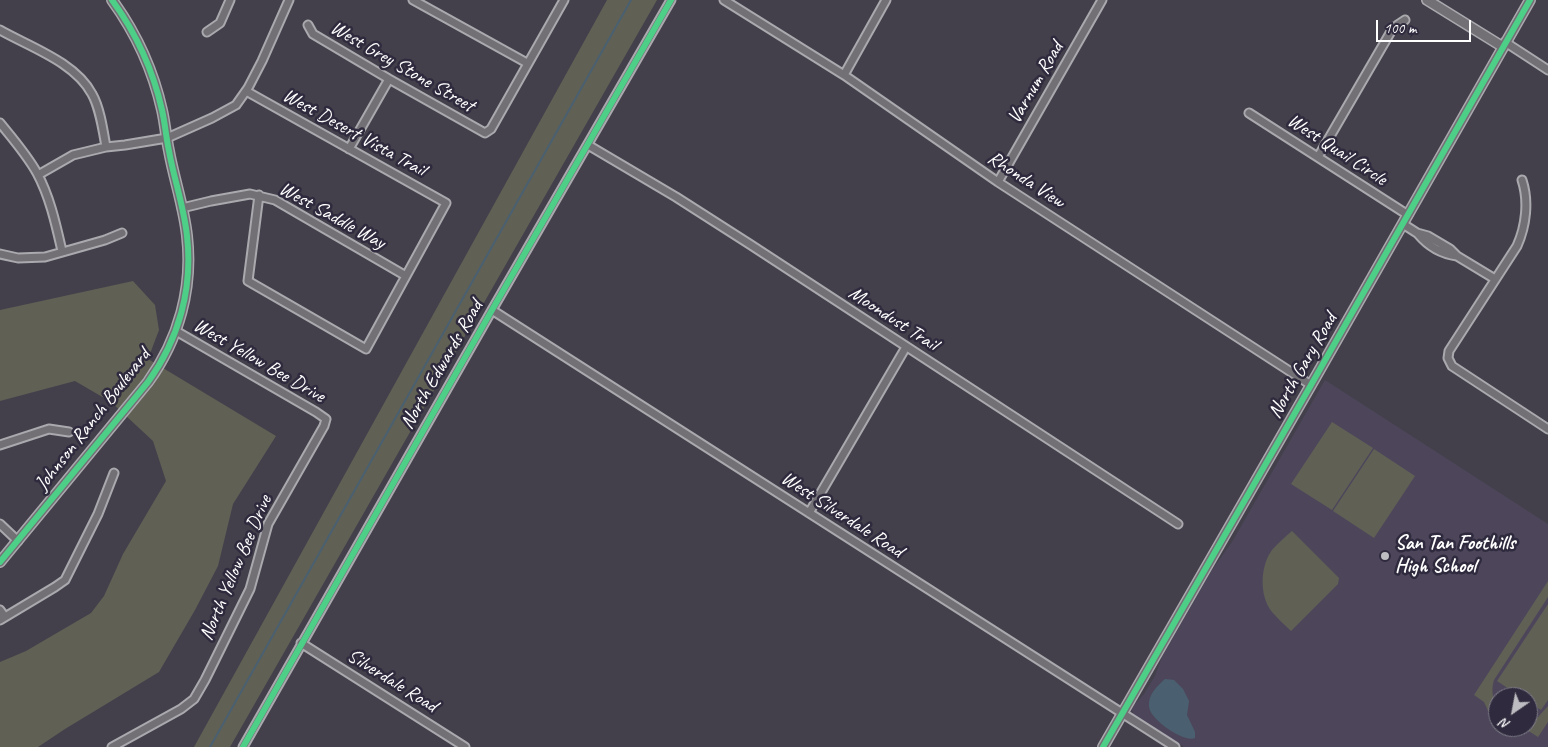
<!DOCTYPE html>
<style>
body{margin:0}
#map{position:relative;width:1548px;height:747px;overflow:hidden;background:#43404b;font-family:Caveat,sans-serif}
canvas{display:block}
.north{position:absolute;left:1488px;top:687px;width:50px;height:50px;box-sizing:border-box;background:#2f2a3d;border:1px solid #827f8b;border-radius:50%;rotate:213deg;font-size:14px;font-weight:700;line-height:20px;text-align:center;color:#fff}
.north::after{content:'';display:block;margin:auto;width:18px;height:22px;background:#bdbcc0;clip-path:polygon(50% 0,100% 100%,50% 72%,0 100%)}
.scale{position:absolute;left:1376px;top:20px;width:95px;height:22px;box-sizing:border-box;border:2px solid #fff;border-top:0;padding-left:6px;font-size:15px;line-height:18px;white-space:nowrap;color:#fff;-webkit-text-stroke:4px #2f2a3d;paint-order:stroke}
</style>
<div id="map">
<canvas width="1548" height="747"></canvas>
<div class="north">N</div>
<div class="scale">100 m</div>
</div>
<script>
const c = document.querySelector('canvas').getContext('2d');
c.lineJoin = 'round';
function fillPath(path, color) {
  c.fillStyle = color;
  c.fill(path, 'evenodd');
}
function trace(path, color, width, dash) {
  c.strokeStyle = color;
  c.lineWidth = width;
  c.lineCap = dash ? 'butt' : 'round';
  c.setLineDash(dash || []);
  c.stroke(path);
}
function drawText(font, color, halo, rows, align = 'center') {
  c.font = font + ' Caveat,sans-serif';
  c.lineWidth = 5;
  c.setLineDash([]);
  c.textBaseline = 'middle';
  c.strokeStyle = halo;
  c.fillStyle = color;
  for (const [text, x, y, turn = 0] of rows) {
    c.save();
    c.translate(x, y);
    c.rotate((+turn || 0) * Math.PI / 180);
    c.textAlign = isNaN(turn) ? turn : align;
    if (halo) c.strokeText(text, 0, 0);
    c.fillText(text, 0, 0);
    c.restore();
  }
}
const built = new Path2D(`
 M1325,380L1548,524V747H1184L1133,714L1132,709L1135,704L1144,694L1155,676L1162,657L1212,570L1232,542ZM1498,697H1528V727H1498Z`);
const green = new Path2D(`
 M607,0H657L230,747H194Z
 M133,281L155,305L159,330L148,359L276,436L233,504L218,566L195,610L159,672L65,729L38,747H0V662L26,651L91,613L104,596L123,554L166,481L153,441L111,402L75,381L0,401V310Z
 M1332,422L1373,448L1332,510L1291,484Z
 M1374,449L1415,476L1374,538L1333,511Z
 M1292,531L1339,578L1338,584L1291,631C1285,625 1278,619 1272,612C1259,596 1260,566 1272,550C1278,543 1285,537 1292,531Z
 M1548,581V597L1494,680C1489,696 1498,707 1498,723L1490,715L1484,702L1474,695Z
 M1548,604V700L1541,710L1528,702V697H1521L1497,681Z
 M1548,706V722L1538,737L1527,730H1516L1505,727H1528V721L1538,717Z`);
const water = new Path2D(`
 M1165,679L1174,680L1183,689L1189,701L1187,715L1195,732V738C1184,743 1149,719 1149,706C1148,695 1157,686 1165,679Z`);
const stream = new Path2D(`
 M210,747L631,0`);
const minor = new Path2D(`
 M413,0L527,63
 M724,0L844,75L998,182L1311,385
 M308,25L313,34L389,79L485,133L491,129L564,0
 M0,30C30,47 75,62 92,94C100,108 103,130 106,147
 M207,32L220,23L230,0
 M1505,42L1548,70
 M844,75L886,0
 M246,91L446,203L366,349L248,281L259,195
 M1249,113L1408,215
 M0,123C13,139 27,155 37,173C50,197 56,225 62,251
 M588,145L676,197L751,245L1178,524
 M349,149L389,79
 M1318,157L1393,28L1405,20
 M38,175L73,155L106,147L125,145L167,138L212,118L236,105L248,88L262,61L289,0
 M1522,180C1529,201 1526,226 1517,246L1449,351L1448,358L1452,366L1548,429
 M998,182L1102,0
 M182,208L211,201L250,194L275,200L406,276
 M1403,224L1417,233L1428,236L1450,249L1457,256L1495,279
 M1418,234C1428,246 1442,254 1457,256
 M0,254L18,258L45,257L105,240L122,233
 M492,310L1175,747
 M0,445L49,429L69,432
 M809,513L906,347
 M0,524L18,541
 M0,610L5,617
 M0,620L55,587L65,580L98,514L114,473
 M301,643L465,747
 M112,747L181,709L194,699L205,680L250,589L268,524L324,426L326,419L316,412L176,331
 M243,747L492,310L671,0`);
const tertiary = new Path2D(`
 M1427,0L1503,47
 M0,562L148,382C179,339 193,288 187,236C184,207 174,179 169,151C166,137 165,123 162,110C153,70 136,33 112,0
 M1103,747L1311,385L1530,0`);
const cycleway = new Path2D(`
 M0,562L148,382C179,339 193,288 187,236C184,207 174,179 169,151C166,137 165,123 162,110C153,70 136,33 112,0
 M243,747L492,310L671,0
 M1103,747L1311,385L1530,0`);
const markers = [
 [1385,556,5,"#bdbcc0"]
];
const streetNames = [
 ["West Grey Stone Street",402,67,30],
 ["Varnum Road",1036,83,-60],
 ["West Desert Vista Trail",354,133,29],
 ["West Quail Circle",1337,150,33],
 ["Rhonda View",1026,180,33],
 ["West Saddle Way",332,216,29],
 ["Moondust Trail",893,319,33],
 ["West Yellow Bee Drive",259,361,30],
 ["North Edwards Road",442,365,-60],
 ["North Gary Road",1303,366,-60],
 ["Johnson Ranch Boulevard",93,420,-52],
 ["West Silverdale Road",842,515,33],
 ["North Yellow Bee Drive",236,568,-67],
 ["Silverdale Road",392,681,32]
];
const poiNames = [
 ["San Tan Foothills",1395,544],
 ["High School",1395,567]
];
fillPath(built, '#4d465b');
fillPath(green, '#606055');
fillPath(water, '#4a6070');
trace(stream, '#4a6070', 2);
trace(minor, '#aaa9ae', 11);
trace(tertiary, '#aaa9ae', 12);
trace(minor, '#727075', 7);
trace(tertiary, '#727075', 9);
trace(cycleway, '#4dcf88', 6);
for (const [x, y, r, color] of markers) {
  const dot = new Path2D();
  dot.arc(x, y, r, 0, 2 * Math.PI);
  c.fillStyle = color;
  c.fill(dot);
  trace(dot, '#2f2a3d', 2);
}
drawText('20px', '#fff', '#2f2a3d', streetNames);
drawText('bold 20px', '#fff', '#2f2a3d', poiNames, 'left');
</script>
